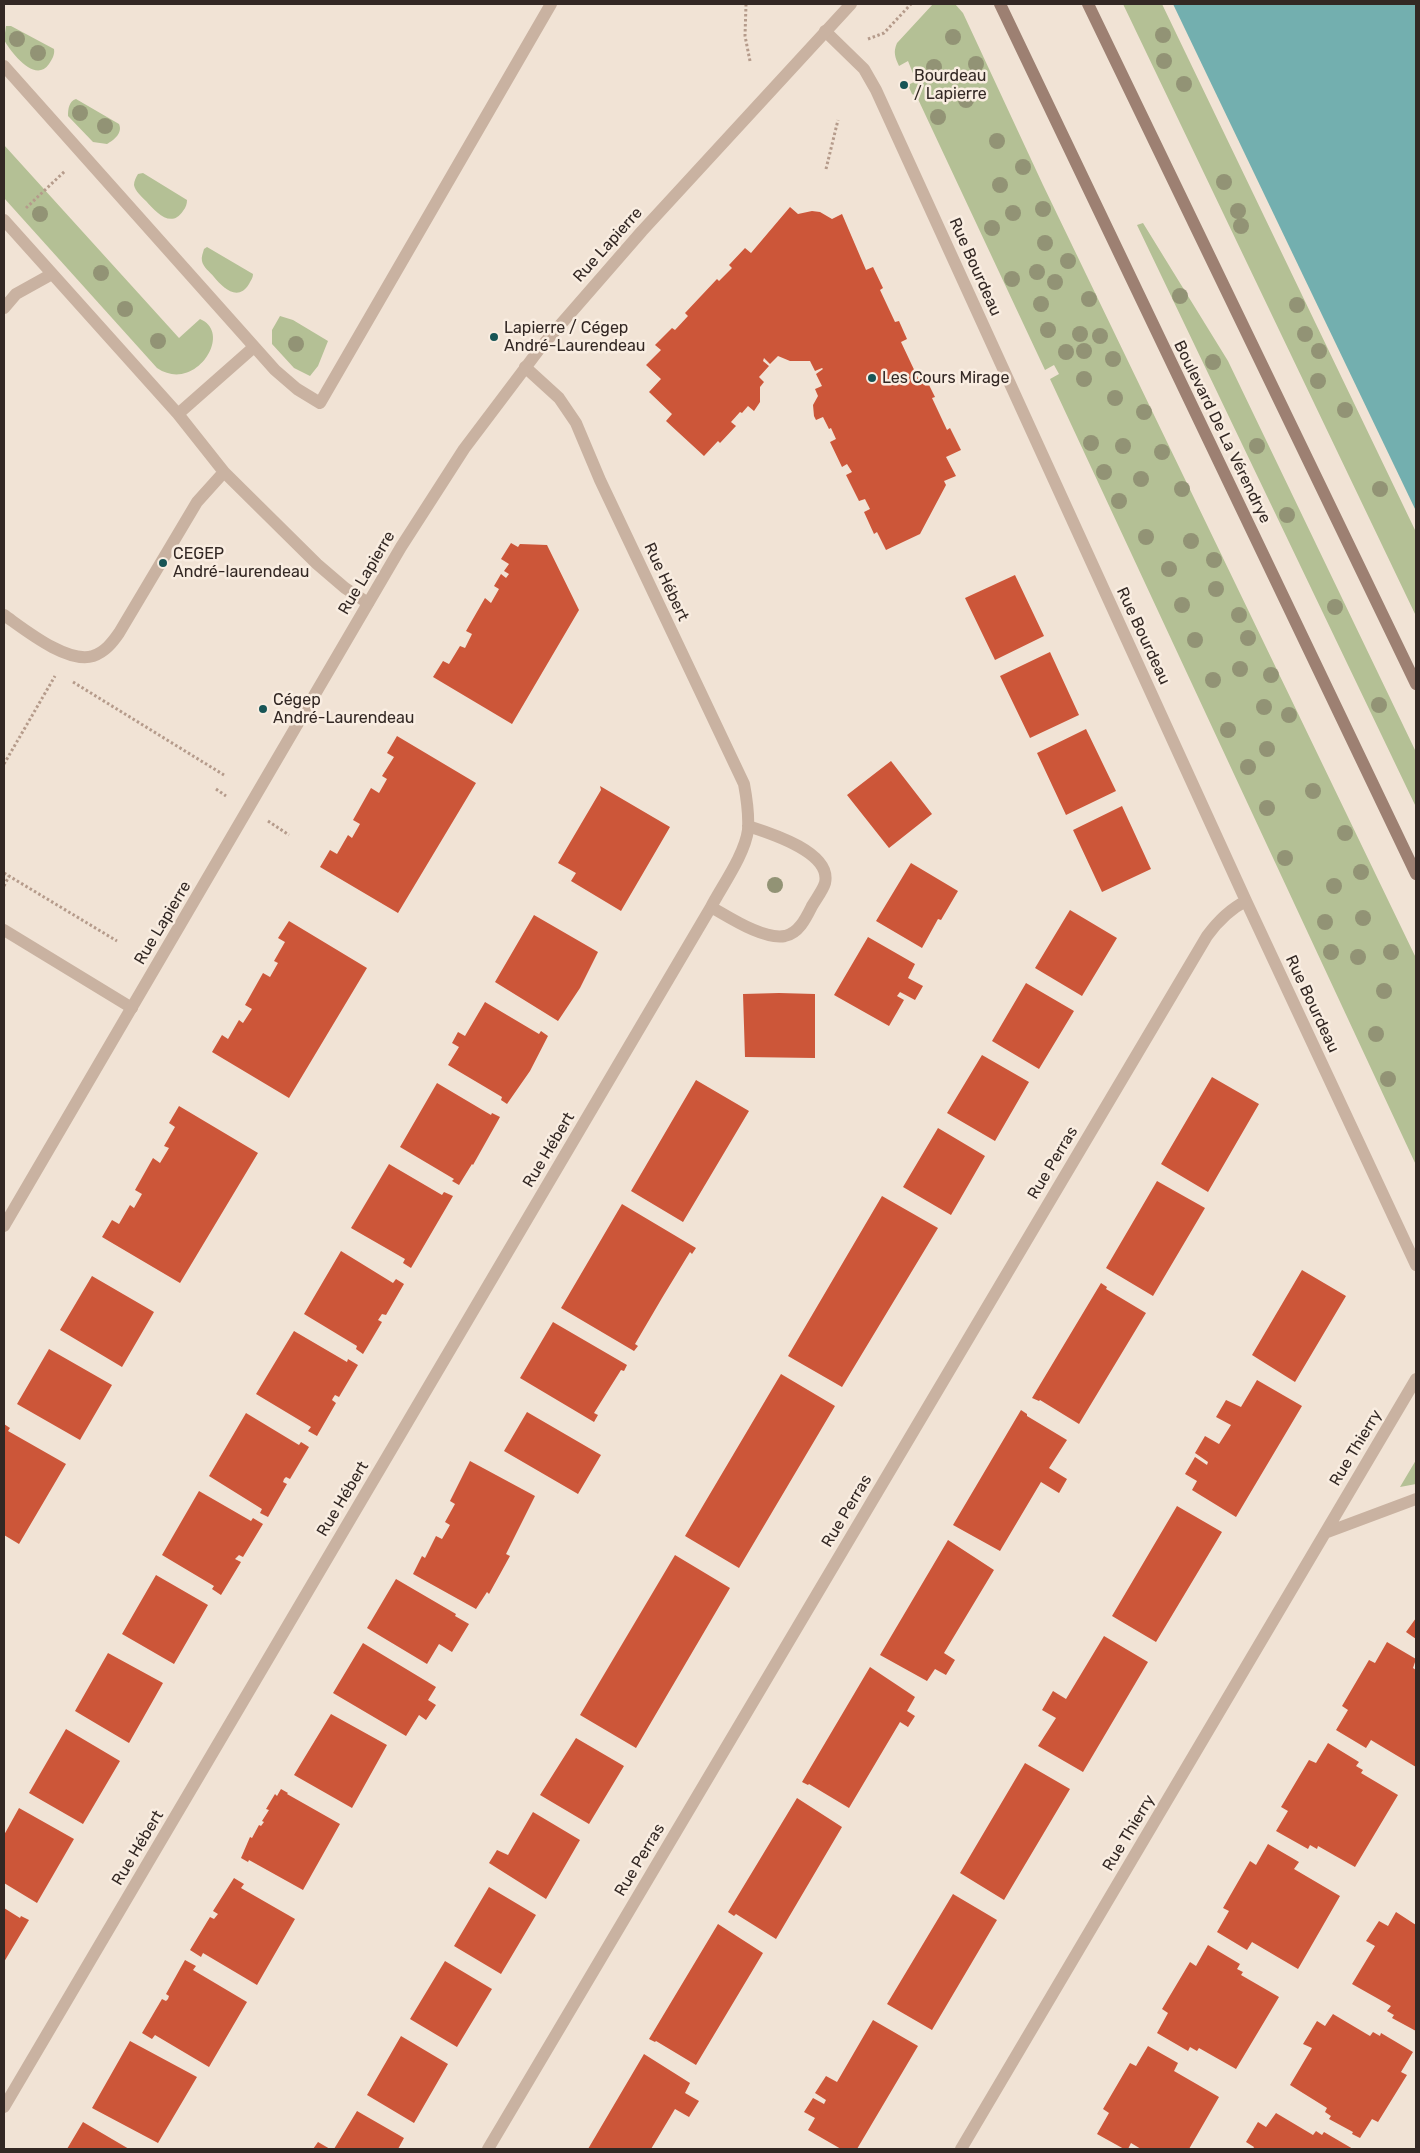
<!DOCTYPE html>
<meta charset="utf-8">
<style>
body{margin:0}
#map{position:relative;width:1420px;height:2153px;overflow:hidden;background:#f1e3d5;font-family:Rubik,sans-serif}
canvas{display:block}
.frame{position:absolute;inset:0;border:5px solid #332824;pointer-events:none}
</style>
<div id="map">
<canvas width="1420" height="2153"></canvas>
<div class="frame"></div>
</div>
<script>
const c = document.querySelector('canvas').getContext('2d');
c.lineJoin = 'round';
function fillPath(path, color) {
  c.fillStyle = color;
  c.fill(path, 'evenodd');
}
function trace(path, color, width, dash) {
  c.strokeStyle = color;
  c.lineWidth = width;
  c.lineCap = dash ? 'butt' : 'round';
  c.setLineDash(dash || []);
  c.stroke(path);
}
function drawText(font, color, halo, rows, align = 'center') {
  c.font = font + ' Rubik,sans-serif';
  c.lineWidth = 5;
  c.setLineDash([]);
  c.textBaseline = 'middle';
  c.strokeStyle = halo;
  c.fillStyle = color;
  for (const [text, x, y, turn = 0] of rows) {
    c.save();
    c.translate(x, y);
    c.rotate((+turn || 0) * Math.PI / 180);
    c.textAlign = isNaN(turn) ? turn : align;
    if (halo) c.strokeText(text, 0, 0);
    c.fillText(text, 0, 0);
    c.restore();
  }
}
const green = new Path2D(`
 M933,4H955L963,13L1043,185L1416,958V1165L1050,379L1059,374L1054,365L1045,370L917,97L912,94L908,85L916,81L908,61L899,66C895,57 893,52 897,43Z
 M1123,4H1162L1416,532V616Z
 M6,26H11L54,49C55,55 52,59 49,64C35,84 11,52 4,40Z
 M76,99L119,124C123,133 114,140 107,144L93,142L68,116C68,109 69,101 76,99Z
 M4,145L179,338L200,319C234,333 195,394 157,368L4,198Z
 M143,173L187,200C187,204 186,207 183,211C171,229 156,212 146,201C142,197 135,191 134,185C134,181 136,177 138,174Z
 M1143,223L1228,361L1416,752V807L1137,225Z
 M207,247L253,274C253,278 251,280 249,284C238,302 223,288 214,277C210,272 203,267 202,261C201,257 203,253 204,249Z
 M280,316L293,320L328,341L318,366L310,376L294,368L272,344V330Z
 M1416,1460V1484L1400,1487Z`);
const water = new Path2D(`
 M1173,4H1416V511Z`);
const building = new Path2D(`
 M790,207L798,214L812,211L820,212L832,219L842,214L866,270L873,267L883,288L880,290L895,322L899,321L907,339L901,342L918,378L924,375L935,397L932,398L947,430L950,428L961,450L946,457L956,476L944,481L946,485L920,534L886,550L877,532L874,534L864,512L870,509L865,499L859,501L846,475L852,472L847,464L842,467L830,442L836,439L831,428L829,429L823,417L816,420L814,416L813,405L818,396L815,389L822,386L816,374L823,369L822,368L815,371L810,361H790L778,356L770,364L764,358L763,361L769,366L759,377L764,382L760,387V402L754,411L748,406L742,413L740,412L731,422L736,426L720,443L718,441L704,456L666,421L672,414L649,392L661,379L646,365L661,350L655,345L672,328L675,330L688,316L685,313L717,279L719,281L732,268L729,265L745,248L751,253Z
 M511,543L518,547L520,544L547,545L579,610L512,724L433,677L443,661L449,664L460,646L465,648L472,634L466,631L485,598L491,603L499,589L494,586L501,574L506,578L509,574L504,571L509,564L501,559Z
 M1015,575L1044,636L995,660L965,598Z
 M1050,652L1079,715L1030,738L1000,676Z
 M1086,729L1116,791L1066,815L1037,753Z
 M397,736L476,783L398,913L320,867L330,850L337,854L348,835L352,838L360,824L353,820L371,788L379,793L387,779L382,776L394,757L387,753Z
 M891,761L932,814L889,848L847,795Z
 M600,786L670,827L621,911L571,881L576,873L558,863L601,790Z
 M1122,806L1151,869L1102,892L1073,830Z
 M911,863L958,891L941,920L938,919L922,948L876,921Z
 M1070,910L1117,938L1082,996L1035,968Z
 M534,915L598,952L580,988L558,1021L495,982Z
 M289,921L367,968L289,1098L212,1052L222,1035L228,1039L239,1020L243,1023L252,1009L245,1005L263,973L270,977L278,963L274,961L285,942L278,938Z
 M868,937L915,964L908,978L923,986L915,1000L900,992L897,996L904,1000L889,1026L834,995Z
 M1026,983L1074,1011L1039,1069L992,1041Z
 M779,993L815,994V1058L745,1057L743,994Z
 M485,1002L539,1034L541,1031L548,1036L530,1071L507,1104L501,1100L502,1097L448,1065L459,1047L452,1043L458,1032L465,1036Z
 M982,1055L1029,1082L995,1141L947,1113Z
 M1212,1077L1259,1104L1208,1192L1161,1164Z
 M696,1080L749,1111L683,1222L631,1191Z
 M437,1083L491,1115L492,1113L500,1117L473,1165L472,1164L459,1185L452,1181L454,1179L400,1147Z
 M179,1106L258,1153L180,1283L102,1237L112,1220L119,1224L130,1205L134,1208L142,1194L135,1190L153,1158L160,1163L169,1148L164,1146L175,1127L169,1123Z
 M938,1128L985,1156L951,1215L903,1187Z
 M389,1164L442,1195L444,1192L453,1196L411,1268L403,1263L405,1259L351,1228Z
 M1157,1181L1205,1208L1153,1296L1106,1268Z
 M882,1196L938,1228L842,1387L788,1356Z
 M622,1204L696,1248L692,1254L690,1252L662,1298L635,1344L638,1346L634,1351L561,1308Z
 M341,1251L393,1283L396,1279L404,1284L386,1315L382,1314L378,1320L382,1322L363,1354L356,1349L357,1346L304,1314Z
 M1302,1270L1346,1296L1295,1382L1252,1355Z
 M92,1276L154,1312L122,1367L60,1330Z
 M1101,1283L1107,1287L1106,1289L1146,1313L1079,1424L1040,1400L1039,1401L1032,1398Z
 M553,1322L627,1365L624,1371L621,1370L594,1413L598,1415L594,1422L520,1378Z
 M294,1331L347,1362L348,1359L358,1365L339,1397L335,1395L333,1398L332,1400L336,1403L317,1436L308,1431L311,1427L256,1394Z
 M49,1349L112,1385L80,1440L17,1404Z
 M781,1374L835,1406L739,1568L685,1536Z
 M1257,1380L1302,1406L1236,1517L1192,1490L1197,1481L1185,1474L1195,1457L1207,1465L1208,1462L1195,1453L1205,1436L1219,1444L1231,1425L1216,1417L1226,1400L1241,1407Z
 M1021,1410L1027,1414V1416L1067,1440L1049,1468L1067,1479L1059,1493L1041,1482L1000,1551L953,1525Z
 M527,1412L601,1455L578,1494L504,1451Z
 M246,1413L299,1445L301,1442L309,1447L290,1479L286,1477L284,1479L283,1482L287,1484L268,1517L260,1513L262,1509L209,1476Z
 M4,1424L10,1428L8,1431L66,1464L19,1544L4,1535Z
 M470,1461L535,1496L506,1554L510,1556L489,1594L487,1592L476,1609L413,1574L422,1556L425,1558L436,1536L442,1539L450,1525L445,1522L455,1504L450,1501Z
 M199,1491L251,1521L253,1518L263,1524L243,1557L239,1555L235,1559L241,1562L221,1595L212,1589L214,1586L162,1555Z
 M1177,1506L1222,1532L1156,1642L1112,1616Z
 M948,1540L994,1570L944,1653L955,1660L946,1675L935,1669L927,1681L880,1655Z
 M675,1555L730,1588L636,1748L580,1715Z
 M156,1575L208,1605L174,1664L122,1634Z
 M396,1579L456,1614L455,1616L469,1624L452,1652L439,1644L427,1664L367,1628Z
 M1416,1618V1639L1406,1632Z
 M1104,1636L1148,1662L1083,1772L1038,1746L1056,1718L1042,1710L1053,1691L1066,1699Z
 M1387,1642L1416,1659L1413,1668L1416,1670V1767L1371,1740L1366,1748L1336,1730L1348,1710L1342,1706L1369,1660L1375,1663Z
 M363,1643L436,1687L428,1700L436,1705L426,1720L419,1715L406,1736L333,1693Z
 M108,1653L163,1683L129,1743L75,1711Z
 M870,1667L915,1697L907,1711L915,1716L908,1727L900,1722L849,1808L809,1784L808,1785L802,1782Z
 M331,1714L387,1745L352,1808L294,1775Z
 M66,1729L120,1761L83,1824L29,1793Z
 M576,1738L624,1766L589,1824L540,1795Z
 M1328,1743L1359,1762L1356,1766L1363,1770L1361,1773L1398,1795L1355,1867L1318,1846L1317,1849L1310,1845L1308,1849L1276,1831L1288,1811L1281,1807L1309,1760L1316,1763Z
 M1025,1763L1070,1789L1004,1900L960,1873Z
 M281,1789L288,1793L287,1794L340,1824L303,1890L249,1860L248,1862L241,1858L250,1837L252,1838L259,1825L261,1826L264,1822L262,1821L269,1810L266,1809L275,1794L277,1796Z
 M797,1798L842,1827L776,1939L736,1914L734,1916L728,1912Z
 M19,1808L74,1839L37,1903L4,1883V1835Z
 M533,1812L580,1840L546,1899L489,1863L497,1850L508,1855Z
 M1268,1844L1299,1862L1294,1869L1340,1896L1298,1969L1252,1942L1247,1950L1217,1932L1229,1911L1223,1908L1250,1861L1256,1865Z
 M234,1878L244,1884L241,1888L295,1919L257,1985L203,1953L201,1957L190,1950L210,1917L214,1919L218,1914L213,1911Z
 M489,1887L536,1915L501,1974L454,1946Z
 M953,1894L997,1920L932,2030L887,2004Z
 M4,1908L20,1918L21,1916L29,1920L4,1962Z
 M1396,1912L1416,1925V2031L1392,2018L1394,2015L1387,2011L1391,2006L1352,1984L1375,1946L1366,1941L1379,1921L1388,1926Z
 M718,1924L763,1953L696,2065L656,2041L655,2042L649,2039Z
 M1208,1945L1240,1964L1237,1969L1243,1972L1241,1975L1279,1997L1236,2069L1199,2048L1197,2051L1190,2047L1188,2051L1157,2033L1168,2013L1162,2009L1190,1962L1196,1966Z
 M185,1960L196,1966L193,1970L247,2002L209,2067L155,2035L152,2039L142,2033L162,1999L166,2001L168,1999L169,1996L166,1994Z
 M445,1961L492,1989L457,2047L410,2019Z
 M1333,2014L1370,2036L1373,2032L1380,2036L1381,2033L1413,2052L1401,2072L1407,2075L1378,2122L1372,2119L1360,2138L1352,2134L1353,2132L1329,2119L1331,2116L1325,2112L1327,2108L1290,2085L1312,2048L1303,2044L1317,2021L1325,2026Z
 M873,2020L918,2046L857,2149H841L808,2130L815,2118L804,2112L813,2098L824,2104L826,2100L815,2093L826,2076L837,2082Z
 M401,2036L448,2064L414,2123L367,2095Z
 M130,2041L197,2077L158,2143L92,2108Z
 M1148,2046L1178,2063L1174,2071L1219,2097L1189,2149H1141L1131,2143L1128,2149H1124L1097,2134L1109,2113L1103,2109L1130,2063L1136,2066Z
 M644,2054L690,2083L685,2093L699,2101L689,2117L675,2109L651,2149H588Z
 M357,2111L404,2138L398,2149H334Z
 M1276,2113L1313,2135L1316,2131L1322,2135L1324,2132L1353,2149H1253L1254,2147L1246,2142L1258,2122L1266,2127Z
 M83,2122L129,2149H67Z
 M318,2142L330,2149H313Z`);
const path = new Path2D(`
 M746,4L745,36L750,61
 M868,39L884,33L911,4
 M826,169L838,120
 M26,208L65,171
 M73,682L224,775
 M4,764L55,676
 M216,789L226,796
 M268,821L289,835
 M4,873L117,941
 M4,886L9,876`);
const service = new Path2D(`
 M4,66L275,370L297,389L320,403L551,4
 M4,220L178,414L224,472L317,564L345,588L368,603
 M4,308L16,294L52,274
 M178,414L254,347
 M4,615C24,629 67,664 93,656C105,652 112,643 119,633L197,502L224,472
 M4,930L132,1008`);
const minor = new Path2D(`
 M825,31L864,69L876,90L1246,901L1416,1265
 M711,907C729,917 763,940 785,936C799,933 806,918 812,906C816,899 823,890 825,883C832,852 770,833 748,826
 M1325,1533L1416,1499
 M4,2107L711,907C722,886 745,854 748,830C749,815 747,800 744,784L600,480L576,423L559,398L525,367
 M488,2149L1207,936C1218,921 1230,909 1246,901
 M961,2149L1416,1379`);
const tertiary = new Path2D(`
 M4,1226L401,547L464,449L541,347L642,231L851,4`);
const secondary = new Path2D(`
 M1000,4L1416,874
 M1088,4L1416,684`);
const trees = [
 [1163,35],
 [953,37],
 [17,39],
 [38,53],
 [1164,61],
 [976,64],
 [934,67],
 [1184,84],
 [966,100],
 [80,113],
 [938,117],
 [105,126],
 [997,141],
 [1023,167],
 [1224,182],
 [1000,185],
 [1043,209],
 [1238,211],
 [1013,213],
 [40,214],
 [1241,226],
 [992,228],
 [1045,243],
 [1068,261],
 [1037,272],
 [101,273],
 [1012,279],
 [1055,282],
 [1180,296],
 [1089,299],
 [1041,304],
 [1297,305],
 [125,309],
 [1048,330],
 [1080,334],
 [1305,334],
 [1100,336],
 [158,341],
 [296,344],
 [1084,351],
 [1319,351],
 [1066,352],
 [1113,359],
 [1213,362],
 [1084,379],
 [1318,381],
 [1115,398],
 [1345,410],
 [1144,412],
 [1091,443],
 [1123,446],
 [1257,446],
 [1162,452],
 [1104,472],
 [1141,479],
 [1182,489],
 [1380,489],
 [1119,501],
 [1287,515],
 [1146,537],
 [1191,541],
 [1214,560],
 [1169,569],
 [1216,589],
 [1182,605],
 [1335,607],
 [1239,615],
 [1248,638],
 [1195,640],
 [1240,669],
 [1271,675],
 [1213,680],
 [1379,705],
 [1264,707],
 [1289,715],
 [1228,730],
 [1267,749],
 [1248,767],
 [1313,791],
 [1267,808],
 [1345,833],
 [1285,858],
 [1361,872],
 [775,885],
 [1334,886],
 [1363,918],
 [1325,922],
 [1331,952],
 [1391,952],
 [1358,957],
 [1384,991],
 [1376,1034],
 [1388,1079]
];
const markers = [
 [904,85,5,"#185556"],
 [494,337,5,"#185556"],
 [872,378,5,"#185556"],
 [163,563,5,"#185556"],
 [263,709,5,"#185556"]
];
const poiNames = [
 ["Bourdeau",914,76],
 ["/ Lapierre",914,94],
 ["Lapierre / Cégep",504,328],
 ["André-Laurendeau",504,346],
 ["Les Cours Mirage",882,378],
 ["CEGEP",173,554],
 ["André-laurendeau",173,572],
 ["Cégep",273,700],
 ["André-Laurendeau",273,718]
];
const streetNames = [
 ["Rue Lapierre",608,245,-48],
 ["Rue Bourdeau",975,267,66],
 ["Boulevard De La Vérendrye",1222,432,64],
 ["Rue Lapierre",367,573,-59],
 ["Rue Hébert",666,582,65],
 ["Rue Bourdeau",1143,636,65],
 ["Rue Lapierre",163,923,-59],
 ["Rue Bourdeau",1312,1004,65],
 ["Rue Hébert",549,1150,-59],
 ["Rue Perras",1053,1163,-59],
 ["Rue Thierry",1356,1448,-59],
 ["Rue Hébert",343,1499,-59],
 ["Rue Perras",847,1511,-59],
 ["Rue Thierry",1129,1833,-59],
 ["Rue Hébert",138,1848,-59],
 ["Rue Perras",640,1860,-59]
];
fillPath(green, '#b4c095');
fillPath(water, '#73afaf');
fillPath(building, '#cc5639');
trace(path, '#b59b8b', 3, [2.5, 2.5]);
trace(service, '#c9b2a1', 12);
trace(minor, '#c9b2a1', 12);
trace(tertiary, '#c9b2a1', 12);
trace(secondary, '#9d8072', 12);
c.fillStyle = '#929375';
for (const [x, y] of trees) {
  c.beginPath();
  c.arc(x, y, 8, 0, 2 * Math.PI);
  c.fill();
}
for (const [x, y, r, color] of markers) {
  const dot = new Path2D();
  dot.arc(x, y, r, 0, 2 * Math.PI);
  c.fillStyle = color;
  c.fill(dot);
  trace(dot, '#f9ede1', 2);
}
drawText('16px', '#332824', '#f9ede1', poiNames, 'left');
drawText('16px', '#332824', '#f9ede1', streetNames);
</script>
